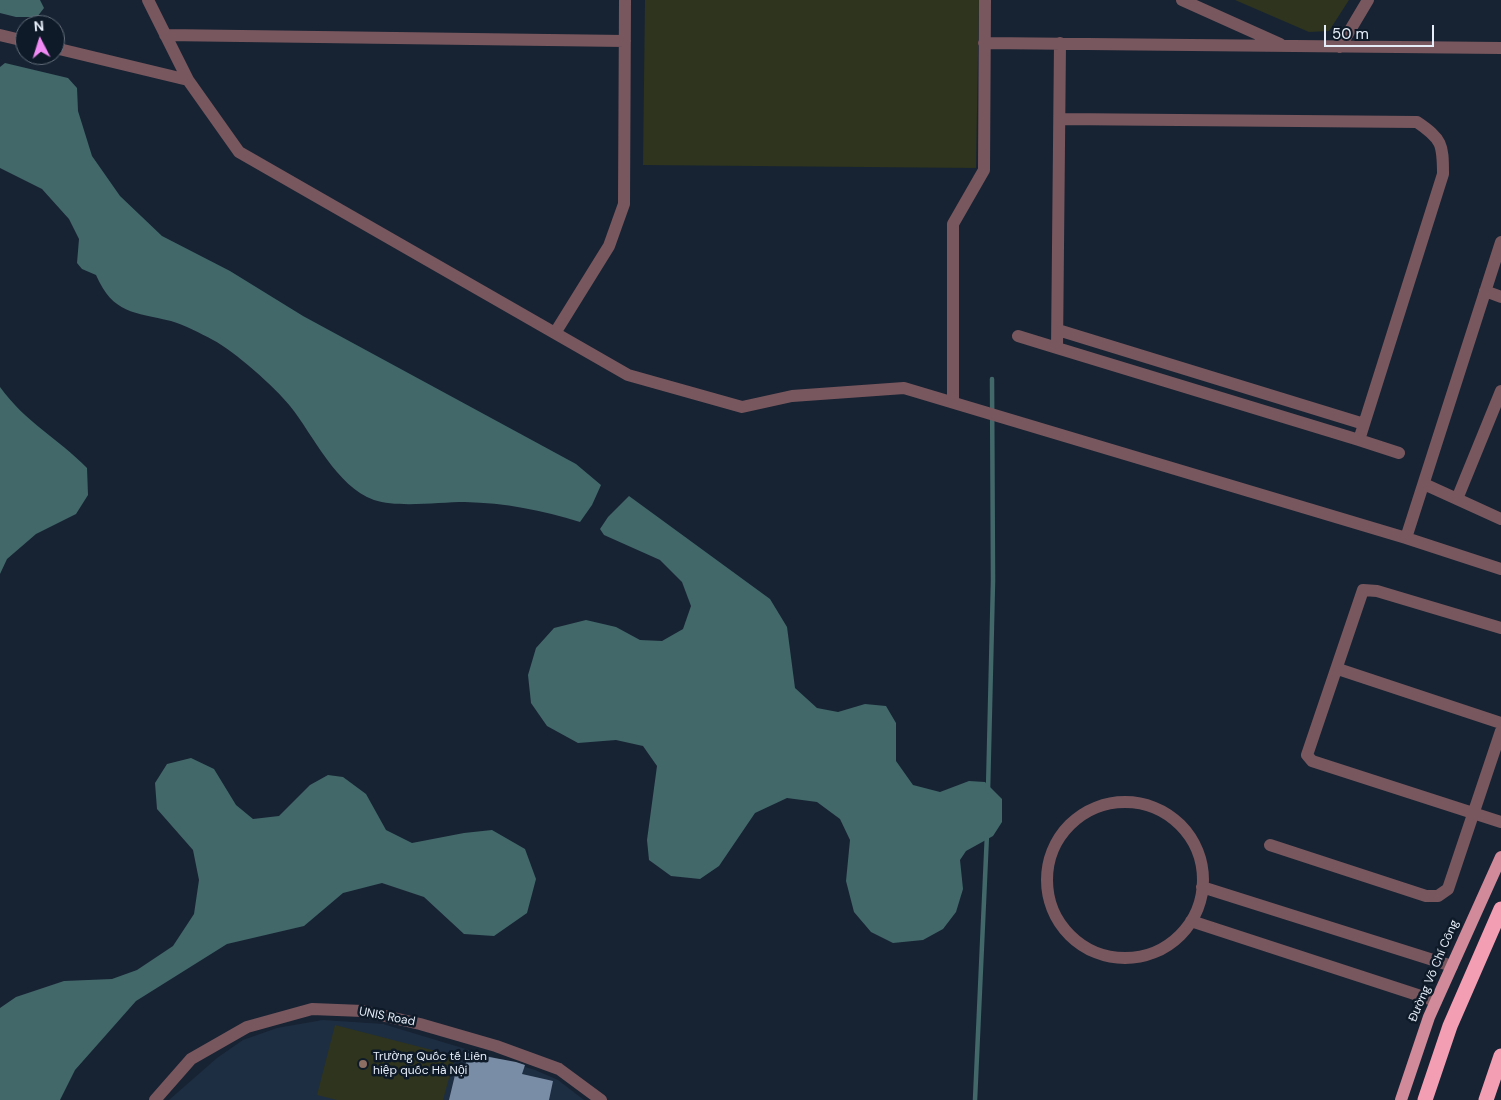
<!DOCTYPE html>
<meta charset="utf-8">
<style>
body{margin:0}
#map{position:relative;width:1501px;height:1100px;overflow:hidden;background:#172333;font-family:"DM Sans",sans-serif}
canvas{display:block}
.north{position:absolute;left:15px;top:15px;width:50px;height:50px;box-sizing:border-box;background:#0e1a28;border:1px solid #646e7b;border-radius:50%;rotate:355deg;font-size:14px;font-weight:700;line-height:20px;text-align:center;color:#e5edf8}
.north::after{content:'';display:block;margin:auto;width:18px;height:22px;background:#f18af4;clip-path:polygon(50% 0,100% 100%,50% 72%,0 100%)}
.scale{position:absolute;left:1324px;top:25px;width:110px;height:22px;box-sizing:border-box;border:2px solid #e5edf8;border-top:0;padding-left:6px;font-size:15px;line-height:18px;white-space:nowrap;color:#e5edf8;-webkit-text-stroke:4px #0e1a28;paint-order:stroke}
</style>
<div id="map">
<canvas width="1501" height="1100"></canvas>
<div class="north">N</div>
<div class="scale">50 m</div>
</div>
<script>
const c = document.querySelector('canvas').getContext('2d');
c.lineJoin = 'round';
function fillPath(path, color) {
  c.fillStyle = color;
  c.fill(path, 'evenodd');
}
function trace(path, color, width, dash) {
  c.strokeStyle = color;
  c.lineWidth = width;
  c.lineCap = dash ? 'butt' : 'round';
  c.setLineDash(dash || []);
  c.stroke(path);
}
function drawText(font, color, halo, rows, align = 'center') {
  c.font = font + ' "DM Sans",sans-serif';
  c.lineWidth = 5;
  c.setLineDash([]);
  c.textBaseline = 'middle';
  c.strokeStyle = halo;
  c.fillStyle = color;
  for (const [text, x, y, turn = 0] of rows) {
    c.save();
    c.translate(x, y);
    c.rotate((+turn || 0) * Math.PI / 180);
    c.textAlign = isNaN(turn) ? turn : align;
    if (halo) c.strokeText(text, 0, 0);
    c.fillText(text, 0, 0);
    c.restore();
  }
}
const built = new Path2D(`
 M323,1020L383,1024L535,1070L558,1080L584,1100H169L217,1058L243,1040L277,1028Z`);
const green = new Path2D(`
 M645,0H979L976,168L643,165Z
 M1235,0H1349L1329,31L1309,32Z
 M335,1025L455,1056L443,1100H337L317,1095Z`);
const water = new Path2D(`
 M0,0H40L44,8L37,17H16L0,13Z
 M5,63L68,78L77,88L78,111L92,156L120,196L162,236L230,271L303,316L576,464L601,485L592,505L580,522C542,510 505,503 465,502C439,502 398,508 374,500C336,486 314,436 290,406C275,387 234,351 213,340C200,333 185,325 171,321C134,312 113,314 96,275L82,269L77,263L79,239L69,219L42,189L0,168V67Z
 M0,387C26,423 58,438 87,468L88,495L76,514L36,534L7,559L0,574Z
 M629,496L770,599L787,627L795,688L817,708L838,712L865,704L886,706L896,723V761L913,785L940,792L969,781L985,782L1002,799V822L993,836L966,851L960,860L963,889L956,912L943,929L923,940L893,943L871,932L854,912L846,881L850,840L840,819L817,802L787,798L755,813L719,866L700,879L671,876L649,860L647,840L657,766L643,746L616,740L578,743L547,726L531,703L528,675L536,648L554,628L586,620L616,627L640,640L662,641L683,629L691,606L682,582L660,560L604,535L600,529L608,517Z
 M191,758L214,769L236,805L253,819L279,816L310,785L328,775L343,777L366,794L386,830L412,843L464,833L492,830L525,849L536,879L527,913L494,936L464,934L424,897L382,883L343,893L304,926L227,944L136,1001L75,1070L60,1100H0V1008L16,997L64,981L112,979L137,970L173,946L194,914L199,880L193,850L157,809L155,783L167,764Z`);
const stream = new Path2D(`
 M988,791L993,581L992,379
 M975,1100L987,834`);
const building = new Path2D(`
 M468,1053L516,1062L525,1065L522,1074L553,1081L549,1100H449L455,1075L463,1076Z`);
const minor = new Path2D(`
 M148,0L188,80L239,152L628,375L742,407L792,396L904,388L1406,538L1501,569
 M1182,0L1280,44
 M0,35L25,41
 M165,35L625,41
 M984,43L1501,48
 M1340,47L1368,0
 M55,48L188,80
 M1060,119L1417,122C1442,139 1443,144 1443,174L1359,440L1399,453
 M1485,291L1501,297
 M1058,330L1364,424
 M555,333L609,246L624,204L625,0
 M1018,336L1057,348L1060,43
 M1057,348L1359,440
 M1501,391L1457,499L1501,519
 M953,402V224L984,170L985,0
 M1424,484L1457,499
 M1406,538L1501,242
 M1501,628L1377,591L1363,590L1307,755L1312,761L1501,822
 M1338,669L1501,723
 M1047 880a78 78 0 1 1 156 0a78 78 0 1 1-156 0Z
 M1270,845L1426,896H1438L1448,889L1501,731
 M1202,887L1452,966
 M1191,921L1436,1001
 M155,1100L191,1059L247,1027L312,1009L363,1011L420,1024L496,1046L559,1069L601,1100`);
const major = new Path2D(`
 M1401,1100L1429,1017L1501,857`);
const highway = new Path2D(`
 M1425,1100L1450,1026L1501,909
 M1486,1100L1501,1056`);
const markers = [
 [363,1064,5,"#8d6e63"]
];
const streetNames = [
 ["Đường Võ Chí Công",1434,971,-67],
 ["UNIS Road",387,1017,11]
];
const poiNames = [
 ["Trường Quốc tế Liên",373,1057],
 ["hiệp quốc Hà Nội",373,1071]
];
fillPath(built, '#1e2e42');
fillPath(green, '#2e341d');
fillPath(water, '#42686a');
trace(stream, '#42686a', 4.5);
fillPath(building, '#7a8da6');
trace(minor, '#79575e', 12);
trace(major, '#d08a9a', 12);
trace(highway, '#f39eb2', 15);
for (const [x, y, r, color] of markers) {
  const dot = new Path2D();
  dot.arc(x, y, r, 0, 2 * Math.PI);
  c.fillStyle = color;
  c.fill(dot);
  trace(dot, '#0e1a28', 2);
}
drawText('12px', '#e5edf8', '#0e1a28', streetNames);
drawText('12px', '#e5edf8', '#0e1a28', poiNames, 'left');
</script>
